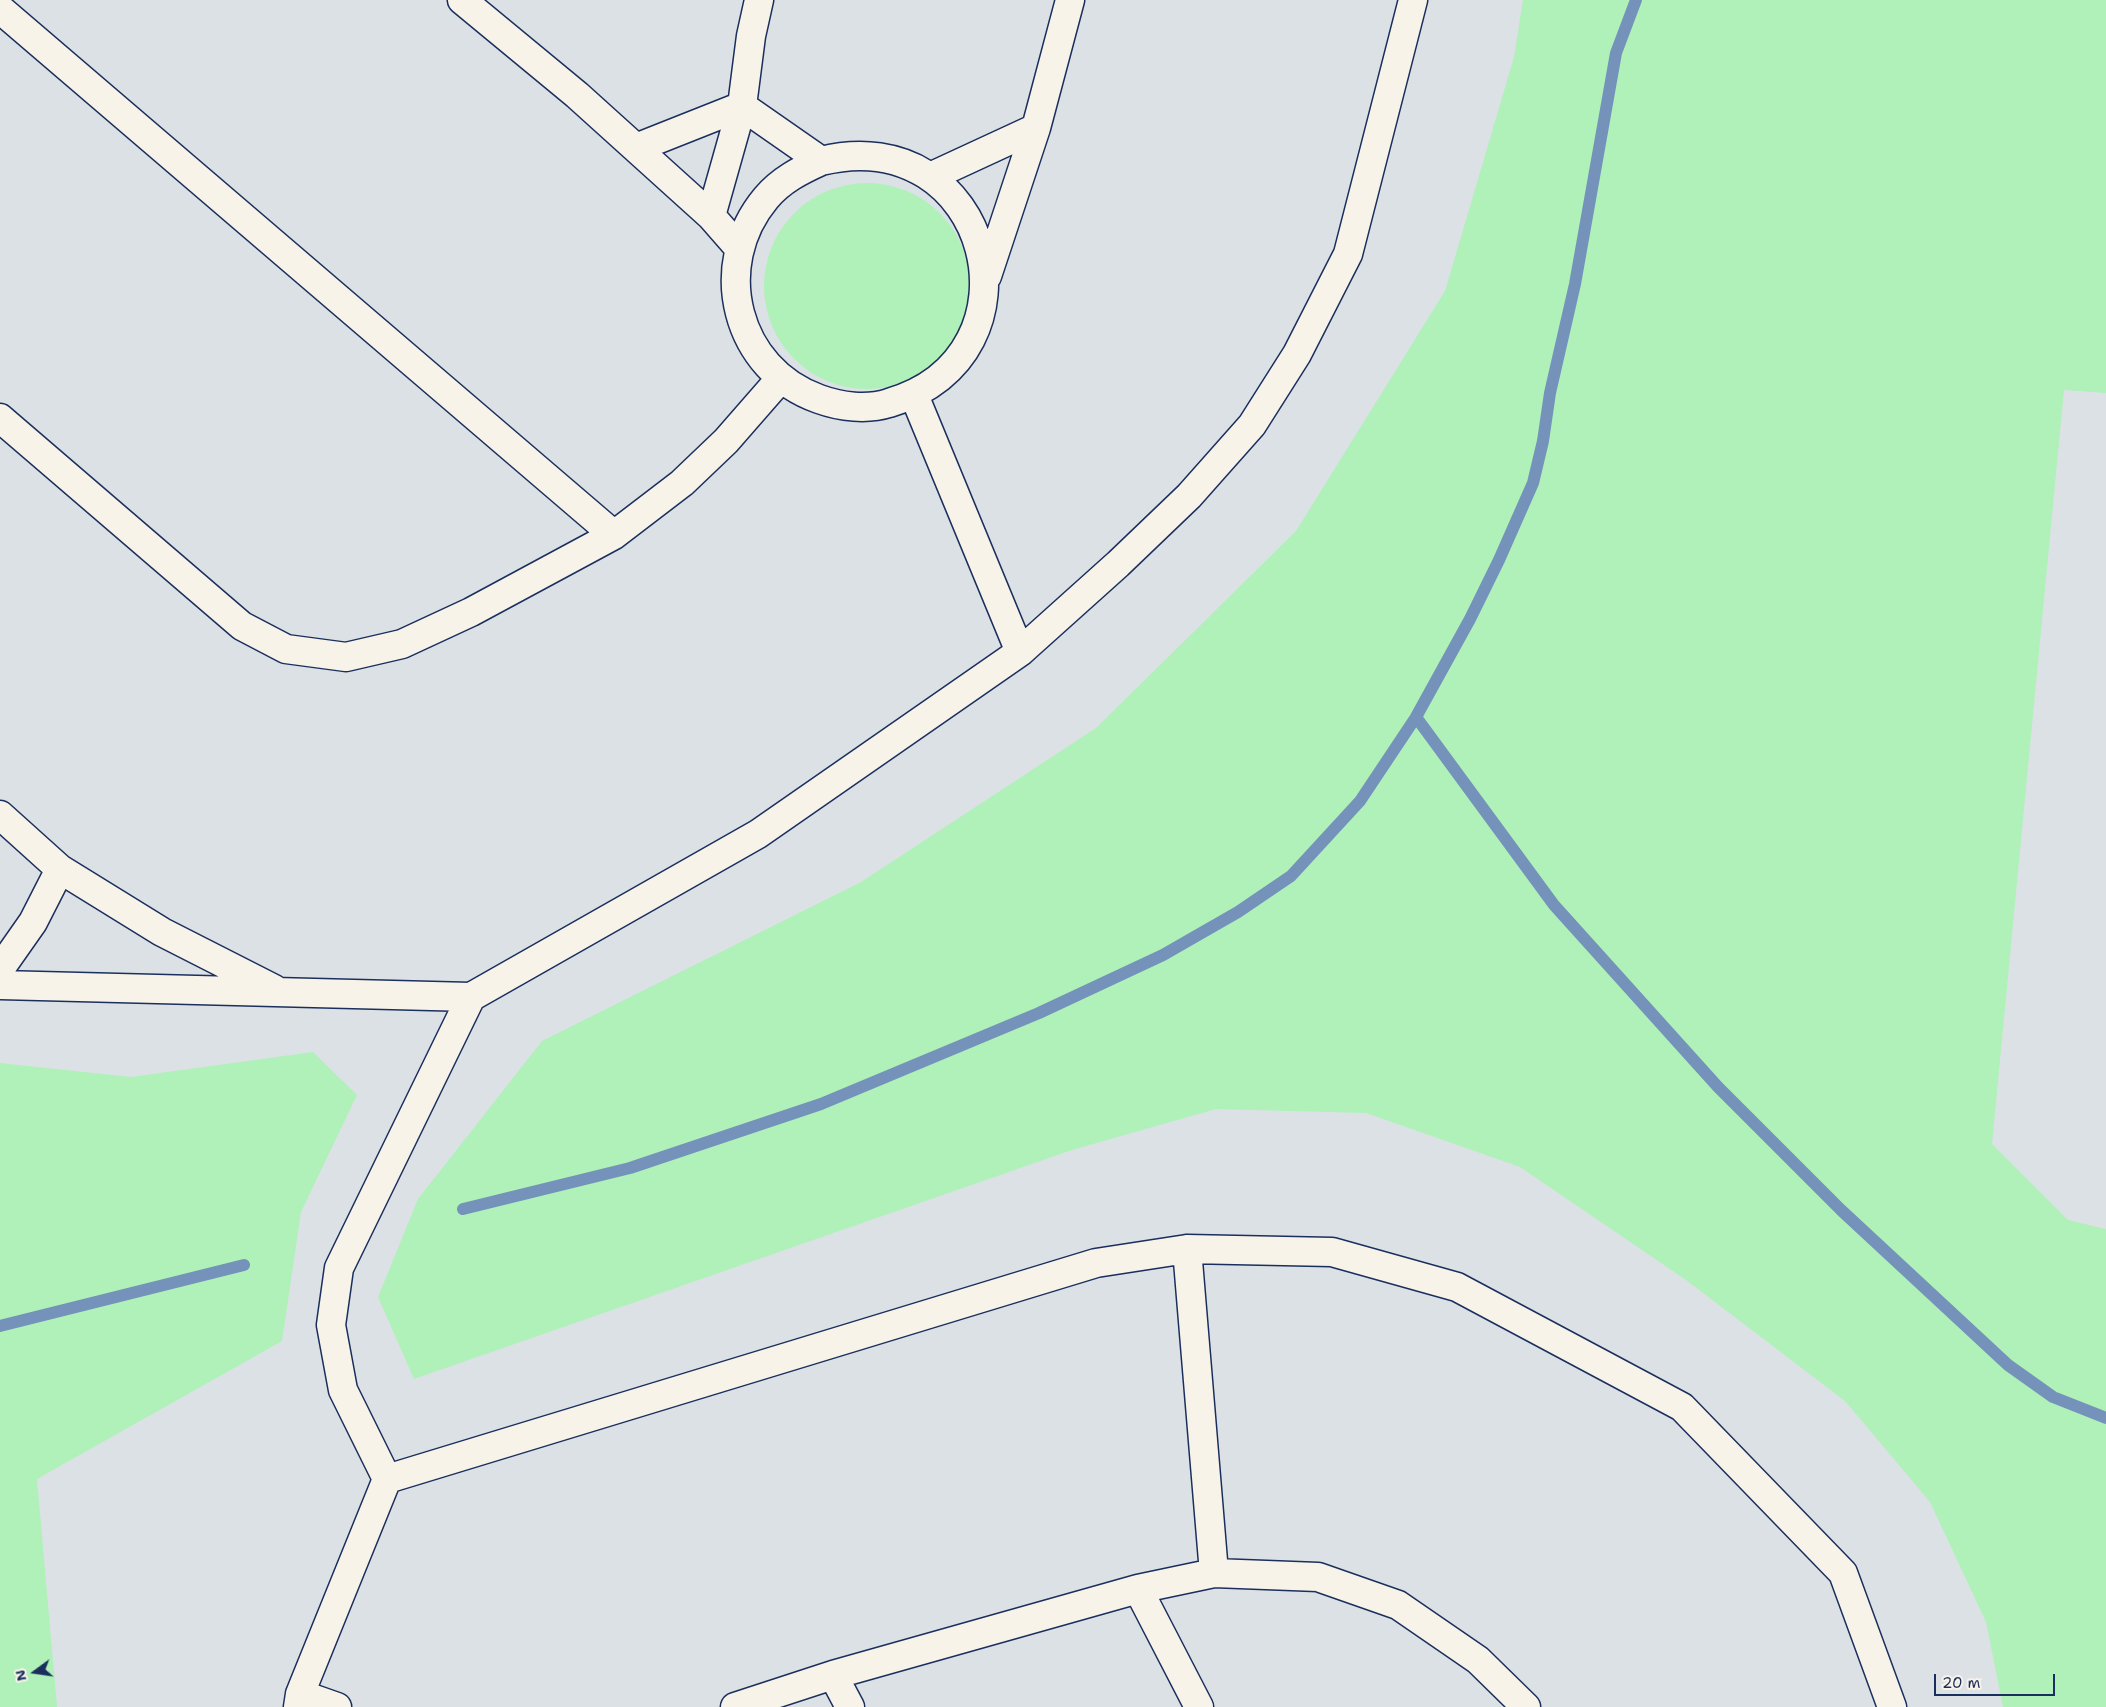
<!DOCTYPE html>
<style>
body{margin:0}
#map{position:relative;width:2106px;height:1707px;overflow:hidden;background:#dce1e6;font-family:"Shantell Sans",sans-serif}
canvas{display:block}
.north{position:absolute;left:10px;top:1647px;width:50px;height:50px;-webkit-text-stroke:4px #f7f3e8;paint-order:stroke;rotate:256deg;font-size:14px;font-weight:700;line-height:20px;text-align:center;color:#1b2f5e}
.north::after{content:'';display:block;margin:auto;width:18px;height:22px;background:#1b2f5e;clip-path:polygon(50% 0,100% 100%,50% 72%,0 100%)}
.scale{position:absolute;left:1934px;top:1674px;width:121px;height:22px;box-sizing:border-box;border:2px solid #1b2f5e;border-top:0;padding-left:6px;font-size:15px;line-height:18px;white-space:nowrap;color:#1b2f5e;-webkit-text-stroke:4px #f7f3e8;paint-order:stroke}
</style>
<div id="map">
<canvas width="2106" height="1707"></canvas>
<div class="north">N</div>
<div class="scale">20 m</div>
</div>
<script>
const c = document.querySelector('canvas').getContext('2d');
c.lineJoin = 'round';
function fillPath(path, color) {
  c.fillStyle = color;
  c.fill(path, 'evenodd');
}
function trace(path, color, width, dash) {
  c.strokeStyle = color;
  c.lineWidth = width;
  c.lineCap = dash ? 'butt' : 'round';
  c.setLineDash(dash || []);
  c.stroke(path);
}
const green = new Path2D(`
 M1523,0H2106V393L2064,390L1992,1144L2068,1220L2106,1229V1707H2003L1986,1622L1930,1502L1845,1401L1686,1280L1520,1167L1366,1113L1216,1109L1072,1150L414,1379L378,1297L418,1199L542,1041L861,882L1096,728L1296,531L1445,291L1514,57Z
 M764 286a103 103 0 1 1 206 0a103 103 0 1 1-206 0Z
 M313,1052L357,1095L301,1212L282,1341L37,1479L57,1707H0V1063L131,1077Z`);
const stream = new Path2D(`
 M1416,717L1554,905L1718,1087L1841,1210L2008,1365L2053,1397L2106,1418
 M463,1209L630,1168L821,1104L1039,1013L1163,955L1238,912L1291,876L1360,801L1416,717L1470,619L1499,560L1533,483L1543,441L1550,393L1575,284L1616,53L1636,0
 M0,1326L244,1265`);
const minor = new Path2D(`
 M462,0L577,95L711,216L739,248
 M0,9L614,535
 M742,106L821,161C991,119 1051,356 889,403C867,410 841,407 819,399C736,370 709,266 766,198C781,180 801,170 821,161
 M636,148L742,106
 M930,177L1036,128
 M711,216L742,106L751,36L759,0
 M987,276L1036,128L1070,0
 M0,418L242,626L286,649L346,657L402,644L471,612L614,535L682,483L726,441L781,378
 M1020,652L1118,564L1189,496L1252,425L1297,354L1348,254L1413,0
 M0,815L60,869L162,932L274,989
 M0,969L33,922L60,869
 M0,985L471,997L758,834L1020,652L914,395
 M1187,1249L1214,1573
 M387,1479L1096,1263L1187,1249L1332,1252L1457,1287L1682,1407L1843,1573L1892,1707
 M1138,1589L1199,1707
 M833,1675L850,1707
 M300,1694L337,1707
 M298,1707L300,1694L387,1479L343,1390L331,1325L339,1268L471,997
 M735,1707L833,1675L1138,1589L1214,1573L1318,1577L1398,1605L1478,1660L1526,1707`);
fillPath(green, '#aff1b9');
trace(stream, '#7592bb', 12);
trace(minor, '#1b2f5e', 31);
trace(minor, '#f7f3e8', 28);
</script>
